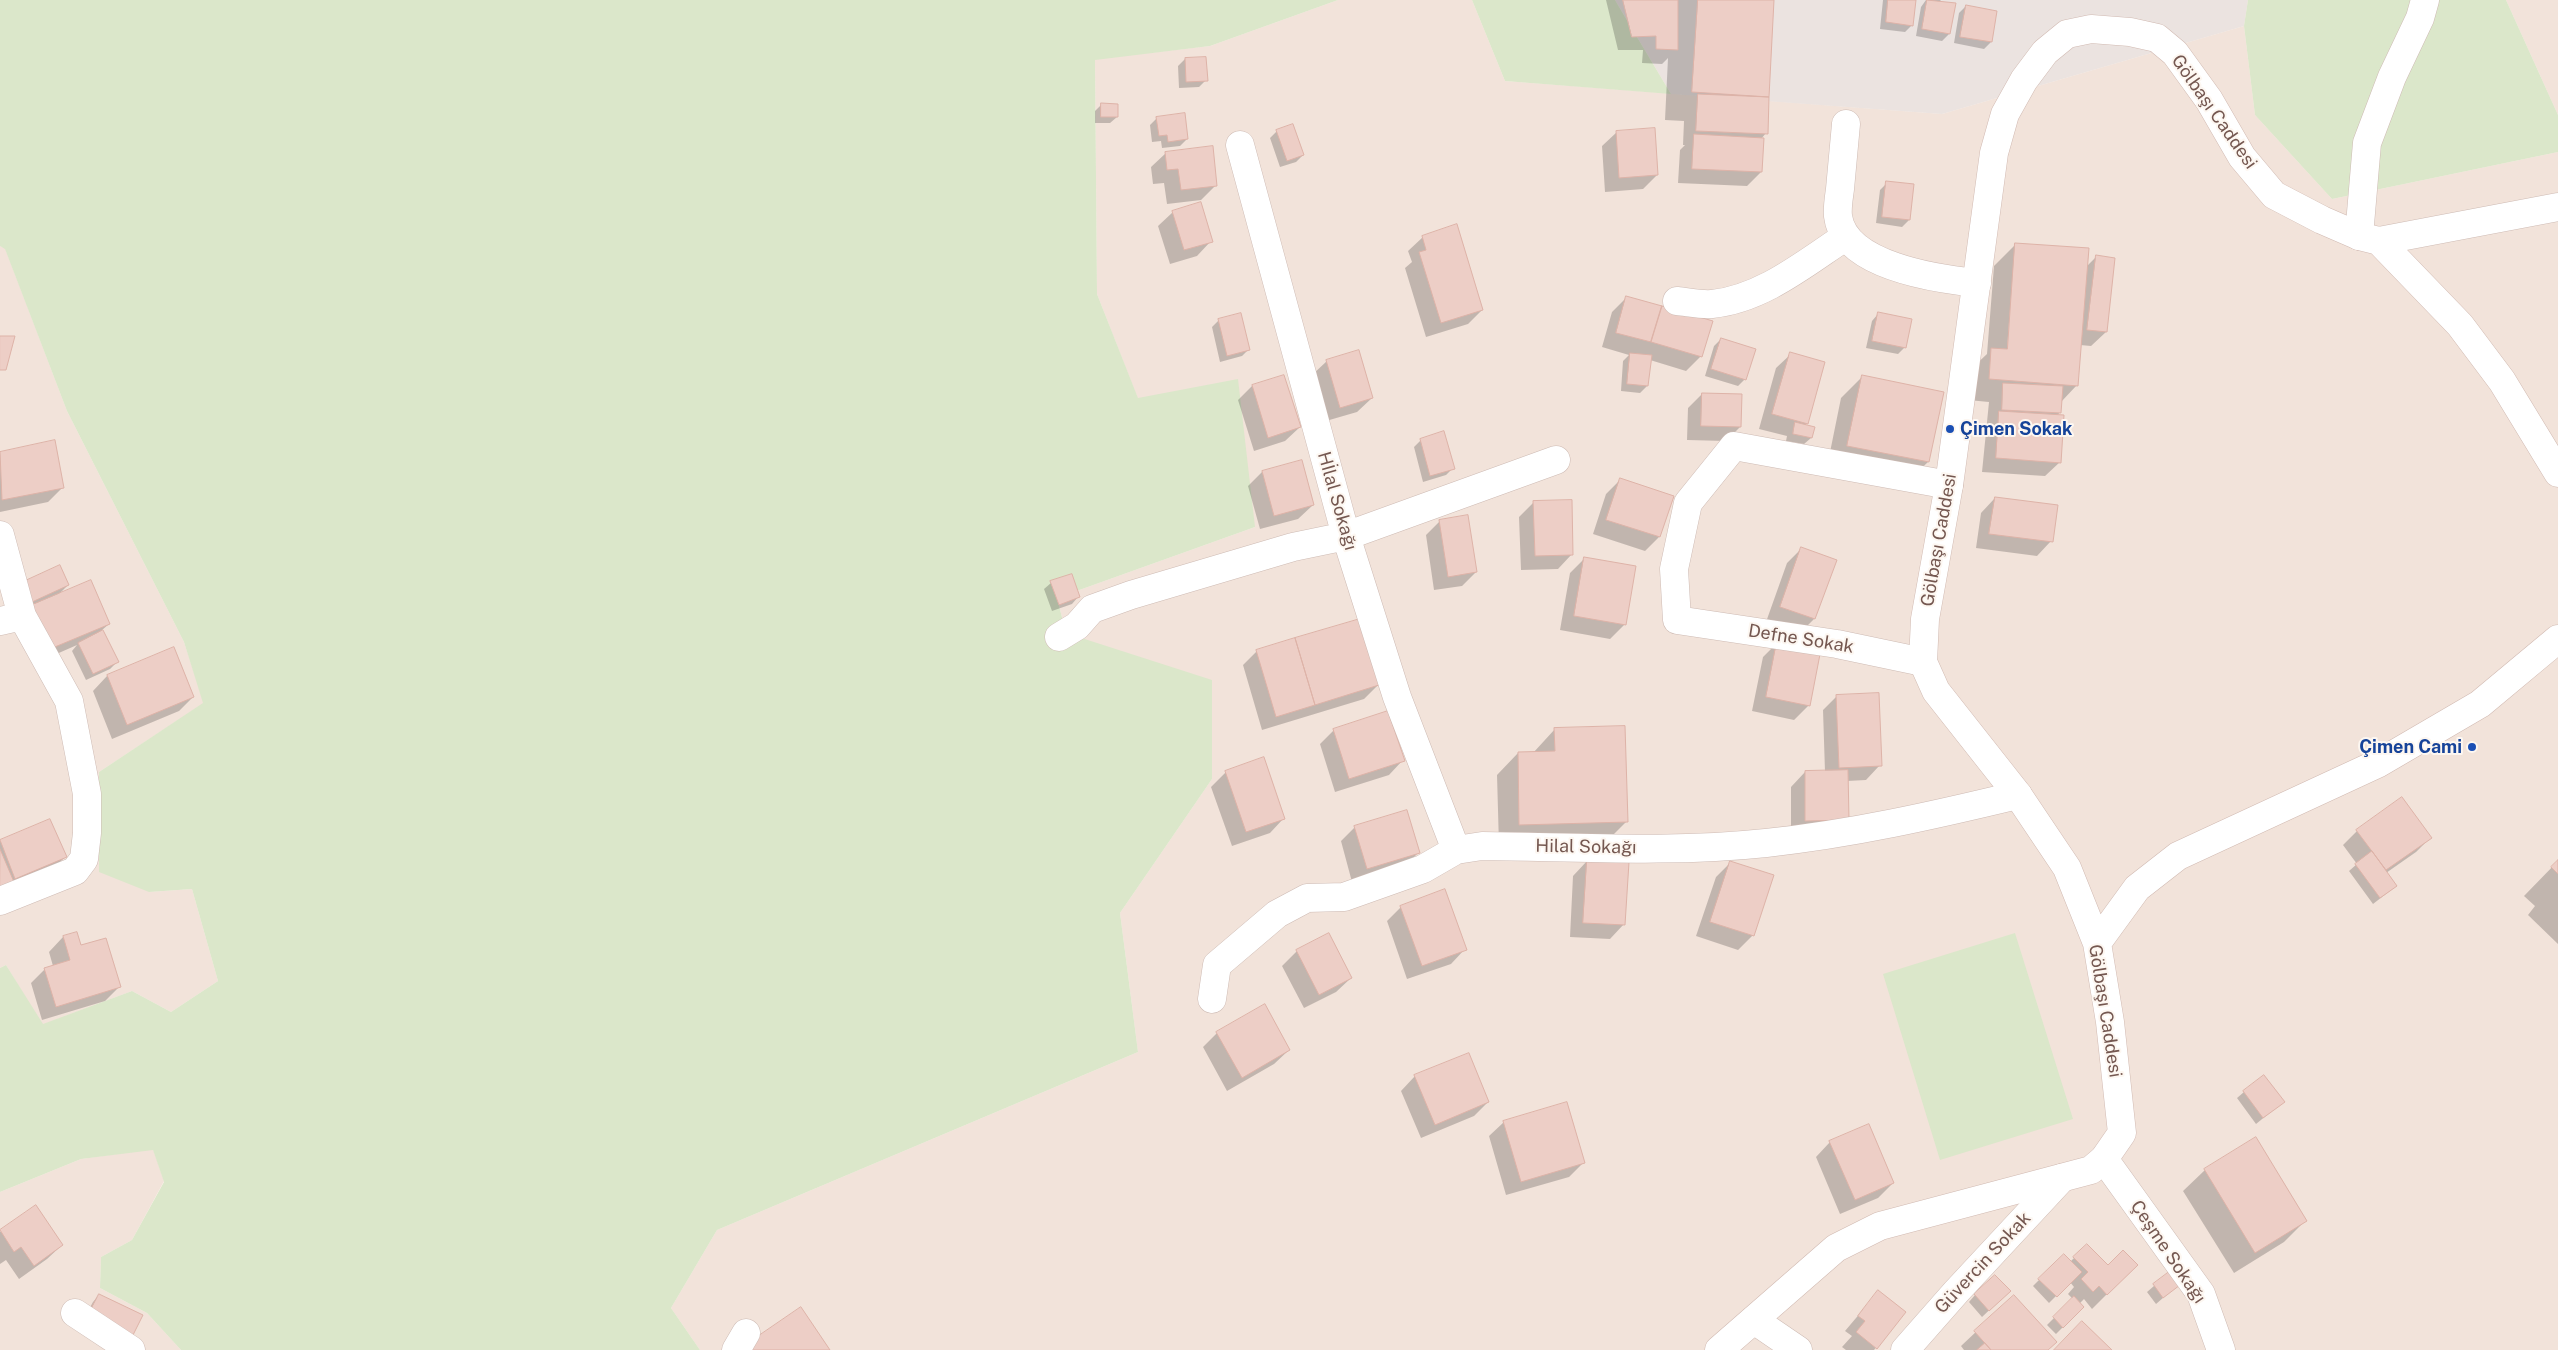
<!DOCTYPE html>
<meta charset="utf-8">
<style>
body{margin:0}
canvas{display:block;background:#fbf2eb}
</style>
<canvas width="2558" height="1350"></canvas>
<script>
const c = document.querySelector('canvas').getContext('2d');
c.lineJoin = 'round';
function fillPath(path, color) {
  c.fillStyle = color;
  c.fill(path, 'evenodd');
}
function trace(path, color, width, dash) {
  c.strokeStyle = color;
  c.lineWidth = width;
  c.lineCap = dash ? 'butt' : 'round';
  c.setLineDash(dash || []);
  c.stroke(path);
}
function drawText(font, color, halo, rows, align = 'center') {
  c.font = font + ' "Public Sans",sans-serif';
  c.lineWidth = 4;
  c.setLineDash([]);
  c.textBaseline = 'middle';
  c.strokeStyle = halo;
  c.fillStyle = color;
  for (const [text, x, y, turn = 0] of rows) {
    c.save();
    c.translate(x, y);
    c.rotate((+turn || 0) * Math.PI / 180);
    c.textAlign = isNaN(turn) ? turn : align;
    if (halo) c.strokeText(text, 0, 0);
    c.fillText(text, 0, 0);
    c.restore();
  }
}
const residential = new Path2D(`
 M1338,0H1472L1505,81L1942,114L2244,26L2255,115L2332,199L2558,152V1350H700L671,1308L717,1230L1138,1052L1120,913L1212,779L1066,633L1057,598L1255,527L1138,399L1097,294L1095,59L1210,46Z
 M2506,0H2558V115Z
 M0,246L5,248L67,411L184,642L204,703L99,772L149,892L192,889L218,981L171,1012L132,991L42,1025L6,965L0,968Z
 M153,1149L164,1181L132,1240L101,1257L100,1288L147,1313L181,1350H0V1192L81,1159Z`);
const industrial = new Path2D(`
 M1615,0H2248L2244,26L1942,114L1671,94Z`);
const green = new Path2D(`
 M0,0H1338L1210,46L1095,60L1097,294L1138,398L1238,379L1255,527L1057,598L1066,633L1212,680V779L1120,913L1138,1052L717,1230L671,1308L700,1350H181L147,1313L100,1288L101,1257L132,1240L164,1182L153,1150L81,1159L0,1192V968L6,965L43,1024L132,991L171,1012L218,981L192,889L149,892L99,872V772L203,703L184,642L67,411L5,249L0,246Z
 M1472,0H1615L1671,94L1505,81Z
 M2248,0H2506L2558,115V152L2332,199L2255,115L2244,26Z
 M2015,933L2073,1119L1940,1160L1883,974Z`);
const shadow = new Path2D(`
 M1606,0H1773L1767,96L1765,98L1766,133L1761,139V172L1747,186L1678,183L1680,150L1685,145H1683L1684,121L1665,120L1668,58L1662,64L1642,63L1643,50H1618Z
 M1883,0H1915L1912,25L1905,32L1880,29Z
 M1926,0H1941L1939,2L1949,34L1942,41L1916,36L1921,7Z
 M1966,6L1991,42L1984,49L1954,43L1959,13Z
 M1185,59L1206,80L1199,87L1179,88L1178,66Z
 M1102,104L1117,117L1110,123H1095V111Z
 M1157,118L1187,139L1180,146L1162,148L1161,141L1152,142L1150,125Z
 M1277,131L1303,155L1296,162L1280,167L1270,138Z
 M1617,132L1657,175L1643,189L1605,192L1602,146Z
 M1166,153L1216,185L1201,200L1167,204L1164,183L1153,184L1151,167Z
 M1887,183L1909,220L1902,227L1876,223L1880,190Z
 M1173,212L1211,241L1197,256L1170,264L1158,226Z
 M1423,237L1482,310L1468,324L1426,337L1405,268L1412,262L1408,251Z
 M2015,245L2086,267L2096,257L2114,259L2106,332L2091,346L2080,345L2077,385L2061,402L2060,412L2057,416L2060,462L2045,476L1982,472L1989,402L1968,400L1970,370L1987,354L1994,266Z
 M1627,297L1701,356L1686,371L1650,360L1647,386L1640,393L1621,391L1623,361L1629,355L1602,347L1612,312Z
 M1878,314L1905,347L1898,354L1866,348L1872,321Z
 M1219,320L1249,349L1242,356L1220,362L1212,327Z
 M1721,339L1745,379L1738,386L1705,376L1714,346Z
 M1791,354L1807,423L1805,426L1811,438L1804,444L1786,441L1787,436L1759,429L1776,368Z
 M1327,361L1372,398L1357,412L1326,421L1312,375Z
 M1863,376L1928,462L1906,483L1827,467L1841,398Z
 M1252,386L1300,427L1285,441L1254,451L1238,400Z
 M1702,394L1740,427L1726,441L1687,440L1688,408Z
 M1421,440L1453,468L1446,475L1423,482L1414,447Z
 M54,442L63,487L48,502L0,512V453Z
 M1262,472L1313,505L1298,519L1260,529L1248,486Z
 M1620,480L1672,497L1659,537L1645,551L1593,534L1606,494Z
 M1995,498L2051,541L2037,556L1976,548L1981,513Z
 M1533,503L1572,554L1558,569L1521,570L1519,517Z
 M1440,521L1476,572L1462,586L1434,590L1426,535Z
 M1801,549L1814,619L1800,633L1766,622L1787,563Z
 M1585,558L1625,624L1610,639L1560,630L1570,573Z
 M24,583L68,585L57,596L109,624L102,630L117,662L110,669L86,680L72,651L77,645L36,663L34,604L25,608Z
 M1051,583L1078,597L1072,604L1052,611L1044,589Z
 M1778,642L1809,705L1794,720L1752,711L1763,657Z
 M173,649L193,697L179,711L112,739L93,691L107,676Z
 M1257,651L1378,685L1364,699L1262,730L1243,665Z
 M1837,696L1880,765L1866,780L1847,781V819L1791,835V787L1805,772H1825L1823,710Z
 M1555,729L1626,822L1605,843L1499,846L1497,775L1518,753H1533Z
 M1334,730L1403,760L1389,775L1335,792L1320,744Z
 M1263,759L1284,818L1270,833L1232,846L1211,787L1226,772Z
 M50,820L65,857L51,871L0,894V841Z
 M1355,827L1418,853L1404,867L1352,882L1341,841Z
 M2357,831L2430,838L2416,852L2386,873L2396,886L2373,904L2349,871L2357,864L2343,845Z
 M1587,861L1624,924L1610,939L1570,937L1573,876Z
 M2558,861V944L2528,915L2535,906L2524,896Z
 M1731,862L1753,935L1738,950L1696,936L1716,877Z
 M1401,907L1465,949L1451,964L1407,979L1387,921Z
 M76,933L81,947L119,987L105,1001L42,1020L31,983L45,969L53,966L49,952L63,937Z
 M1297,951L1351,978L1336,992L1304,1008L1282,966Z
 M1217,1033L1289,1050L1274,1064L1227,1091L1203,1047Z
 M1415,1076L1488,1102L1474,1116L1421,1138L1401,1091Z
 M2244,1092L2283,1102L2256,1124L2237,1098Z
 M1504,1122L1583,1163L1569,1177L1506,1195L1489,1136Z
 M2256,1139L2306,1220L2284,1242L2234,1273L2183,1191L2205,1170Z
 M1830,1142L1893,1183L1878,1198L1840,1214L1816,1157Z
 M35,1207L62,1245L47,1259L19,1279L6,1260L0,1264V1232Z
 M2087,1245L2108,1267L2136,1265L2092,1309L2084,1299L2079,1304L2083,1307L2056,1334L2047,1325L2073,1299L2068,1294L2074,1287L2070,1282L2049,1303L2033,1286L2064,1255L2070,1262Z
 M2169,1273L2178,1285L2156,1304L2147,1292Z
 M1878,1292L1904,1312L1874,1350H1846L1842,1347L1852,1336L1845,1331Z
 M99,1295L131,1336L82,1322L93,1302Z
 M1975,1295L2002,1298L1982,1317L1969,1302Z
 M2014,1296L2047,1350H1964L1961,1346Z`);
const building = new Path2D(`
 M1623,0H1678V50L1656,49V36L1632,37Z
 M1698,0H1774L1769,97L1692,92Z
 M1888,0H1916L1913,26L1886,22Z
 M1927,0L1956,3L1950,34L1922,29Z
 M1966,5L1997,11L1992,42L1960,37Z
 M1206,57L1208,81L1186,82L1185,58Z
 M1698,94L1769,97L1768,134L1696,131Z
 M1101,103L1118,104V117H1101Z
 M1185,113L1188,139L1168,142L1167,135L1159,136L1156,117Z
 M1293,124L1304,155L1287,161L1276,130Z
 M1655,128L1658,175L1619,178L1616,131Z
 M1694,134L1764,138L1762,172L1692,169Z
 M1213,146L1217,186L1181,190L1178,169L1167,170L1165,152Z
 M1886,181L1914,184L1910,220L1882,217Z
 M1201,202L1213,242L1184,250L1172,211Z
 M1457,224L1483,310L1441,323L1419,252L1426,250L1422,236Z
 M2015,243L2089,248L2078,386L1989,379L1991,348L2007,349Z
 M2096,255L2115,258L2107,332L2087,330Z
 M1626,296L1662,306L1651,342L1616,333Z
 M1662,306L1713,321L1702,357L1651,342Z
 M1878,312L1912,319L1906,348L1872,341Z
 M1241,313L1250,350L1227,356L1218,319Z
 M0,336H15L6,370H0Z
 M1721,338L1756,349L1746,380L1711,369Z
 M1359,350L1373,398L1340,408L1326,360Z
 M1790,352L1825,362L1808,424L1772,414Z
 M1630,353L1652,355L1648,386L1627,384Z
 M1284,375L1301,427L1268,438L1252,385Z
 M1862,375L1944,392L1929,462L1847,446Z
 M2003,383L2063,386L2061,413L2002,410Z
 M1702,393L1742,394L1741,427L1701,426Z
 M1999,411L2064,415L2061,463L1996,458Z
 M1795,422L1815,427L1812,438L1793,434Z
 M1444,431L1455,469L1430,476L1420,439Z
 M55,440L64,488L2,500L0,452Z
 M1302,460L1314,505L1274,516L1262,471Z
 M1620,478L1674,496L1660,537L1606,520Z
 M1995,497L2058,505L2053,542L1989,534Z
 M1572,500L1573,555L1535,556L1533,501Z
 M1468,515L1477,572L1448,577L1439,520Z
 M1801,547L1837,560L1815,619L1780,607Z
 M1584,557L1636,566L1626,625L1574,616Z
 M60,565L69,585L32,602L23,582Z
 M1072,574L1080,597L1059,605L1050,581Z
 M91,580L110,624L50,649L32,605Z
 M1360,619L1379,685L1315,705L1295,638Z
 M103,630L119,662L93,674L78,643Z
 M1295,638L1315,705L1276,717L1256,650Z
 M1777,641L1821,649L1810,706L1766,697Z
 M174,647L194,697L127,725L107,675Z
 M1879,693L1882,766L1839,768L1836,695Z
 M1388,711L1405,761L1349,779L1333,729Z
 M1625,726L1628,822L1519,825L1518,752L1555,751L1554,728Z
 M1264,757L1285,819L1246,832L1225,771Z
 M1848,770L1849,820L1805,821V771Z
 M2402,797L2432,838L2386,870L2356,830Z
 M1407,810L1420,853L1367,869L1354,826Z
 M50,819L67,857L15,879L0,840Z
 M0,849L14,882L0,888Z
 M2372,851L2397,886L2380,898L2355,864Z
 M1587,860L1629,862L1625,925L1583,923Z
 M2558,860V874L2551,867Z
 M1730,861L1774,875L1754,936L1710,922Z
 M1445,889L1467,950L1422,966L1400,906Z
 M77,932L81,945L106,938L121,987L56,1007L44,968L70,960L63,936Z
 M1329,933L1352,978L1319,995L1296,950Z
 M1265,1004L1290,1050L1242,1078L1216,1032Z
 M1469,1053L1489,1102L1435,1125L1414,1075Z
 M2264,1075L2285,1102L2263,1118L2243,1091Z
 M1567,1102L1585,1163L1521,1182L1503,1121Z
 M1869,1124L1894,1183L1855,1200L1829,1141Z
 M2256,1137L2307,1221L2255,1253L2204,1169Z
 M36,1205L63,1245L34,1266L21,1247L14,1252L0,1230Z
 M2087,1244L2108,1265L2123,1250L2138,1265L2107,1295L2099,1286L2093,1292L2081,1279L2088,1272L2073,1257Z
 M2064,1254L2082,1272L2057,1297L2038,1279Z
 M2169,1272L2180,1285L2163,1298L2153,1284Z
 M1995,1275L2011,1291L1989,1311L1974,1294Z
 M1878,1290L1906,1312L1877,1349L1856,1332L1865,1321L1858,1316Z
 M99,1294L143,1315L132,1337L88,1315Z
 M2014,1295L2057,1342L2048,1350H1991L1974,1331Z
 M2074,1296L2084,1307L2063,1328L2053,1317Z
 M801,1307L830,1350H751L747,1344Z
 M2082,1321L2112,1350H2054Z
 M1985,1343L1991,1350H1977Z`);
const street = new Path2D(`
 M1846,124C1844,146 1842,168 1840,189C1839,197 1837,208 1838,216C1844,266 1938,279 1977,283
 M1240,145L1346,536L1397,697L1456,850
 M2359,236L2367,143L2392,77L2420,18L2425,0
 M2379,241L2558,207
 M1677,301C1688,302 1701,305 1712,304C1762,299 1804,264 1845,237
 M0,535L22,616
 M0,621L22,616L69,701L87,794V833L84,859L75,871L0,901
 M1059,637L1077,626L1092,609L1131,595L1293,547L1346,536L1556,460
 M1923,662L1837,644L1677,620L1674,569L1688,503L1734,446L1949,485
 M1212,999L1217,965L1277,914L1307,898L1344,897L1423,869L1456,850L1482,846C1576,847 1672,853 1766,843C1851,834 1935,815 2018,795
 M2104,1159L2201,1294L2221,1350
 M75,1313L131,1350
 M1754,1320L1798,1350
 M736,1350L746,1333
 M1905,1350L1956,1292L2062,1178`);
const secondary = new Path2D(`
 M2097,943L2137,888L2178,856L2379,763L2480,704L2558,639
 M1719,1350L1836,1248L1880,1226L2091,1170L2104,1159L2122,1133L2110,1022L2097,943L2067,868L2018,795L1936,691L1923,662L1925,619L1949,485L1994,153L2005,114L2024,80L2045,52L2067,34L2091,29L2130,32L2157,38L2175,53L2209,100L2242,157L2274,195L2322,220L2359,236L2379,241L2460,325L2502,381L2558,473`);
const markers = [
 [1950,429,5,"#1a4fb4"],
 [2472,747,5,"#1a4fb4"]
];
const streetNames = [
 ["Gölbaşı Caddesi",2214,112,55],
 ["Hİlal Sokağı",1337,501,74],
 ["Gölbaşı Caddesi",1939,540,-80],
 ["Defne Sokak",1801,639,9],
 ["Hilal Sokağı",1586,847,1],
 ["Gölbaşı Caddesi",2105,1011,81],
 ["Çeşme Sokağı",2168,1252,56],
 ["Güvercin Sokak",1983,1263,-47]
];
const transitNames = [
 ["Çimen Sokak",1960,429],
 ["Çimen Cami",2462,747,"right"]
];
fillPath(residential, '#f2e3da');
fillPath(industrial, '#ebe3e0');
fillPath(green, '#dbe7ca');
fillPath(shadow, '#0003');
fillPath(building, '#edcec6');
trace(building, '#deb3a8', 1);
trace(street, '#cebbb4', 29);
trace(secondary, '#d1bab2', 29);
trace(street, '#fff', 28);
trace(secondary, '#fff', 28);
for (const [x, y, r, color] of markers) {
  const dot = new Path2D();
  dot.arc(x, y, r, 0, 2 * Math.PI);
  c.fillStyle = color;
  c.fill(dot);
  trace(dot, '#fdf7f1', 2);
}
drawText('18px', '#745750', '#fdf7f1', streetNames);
drawText('bold 18px', '#164399', '#fdf7f1', transitNames, 'left');
</script>
